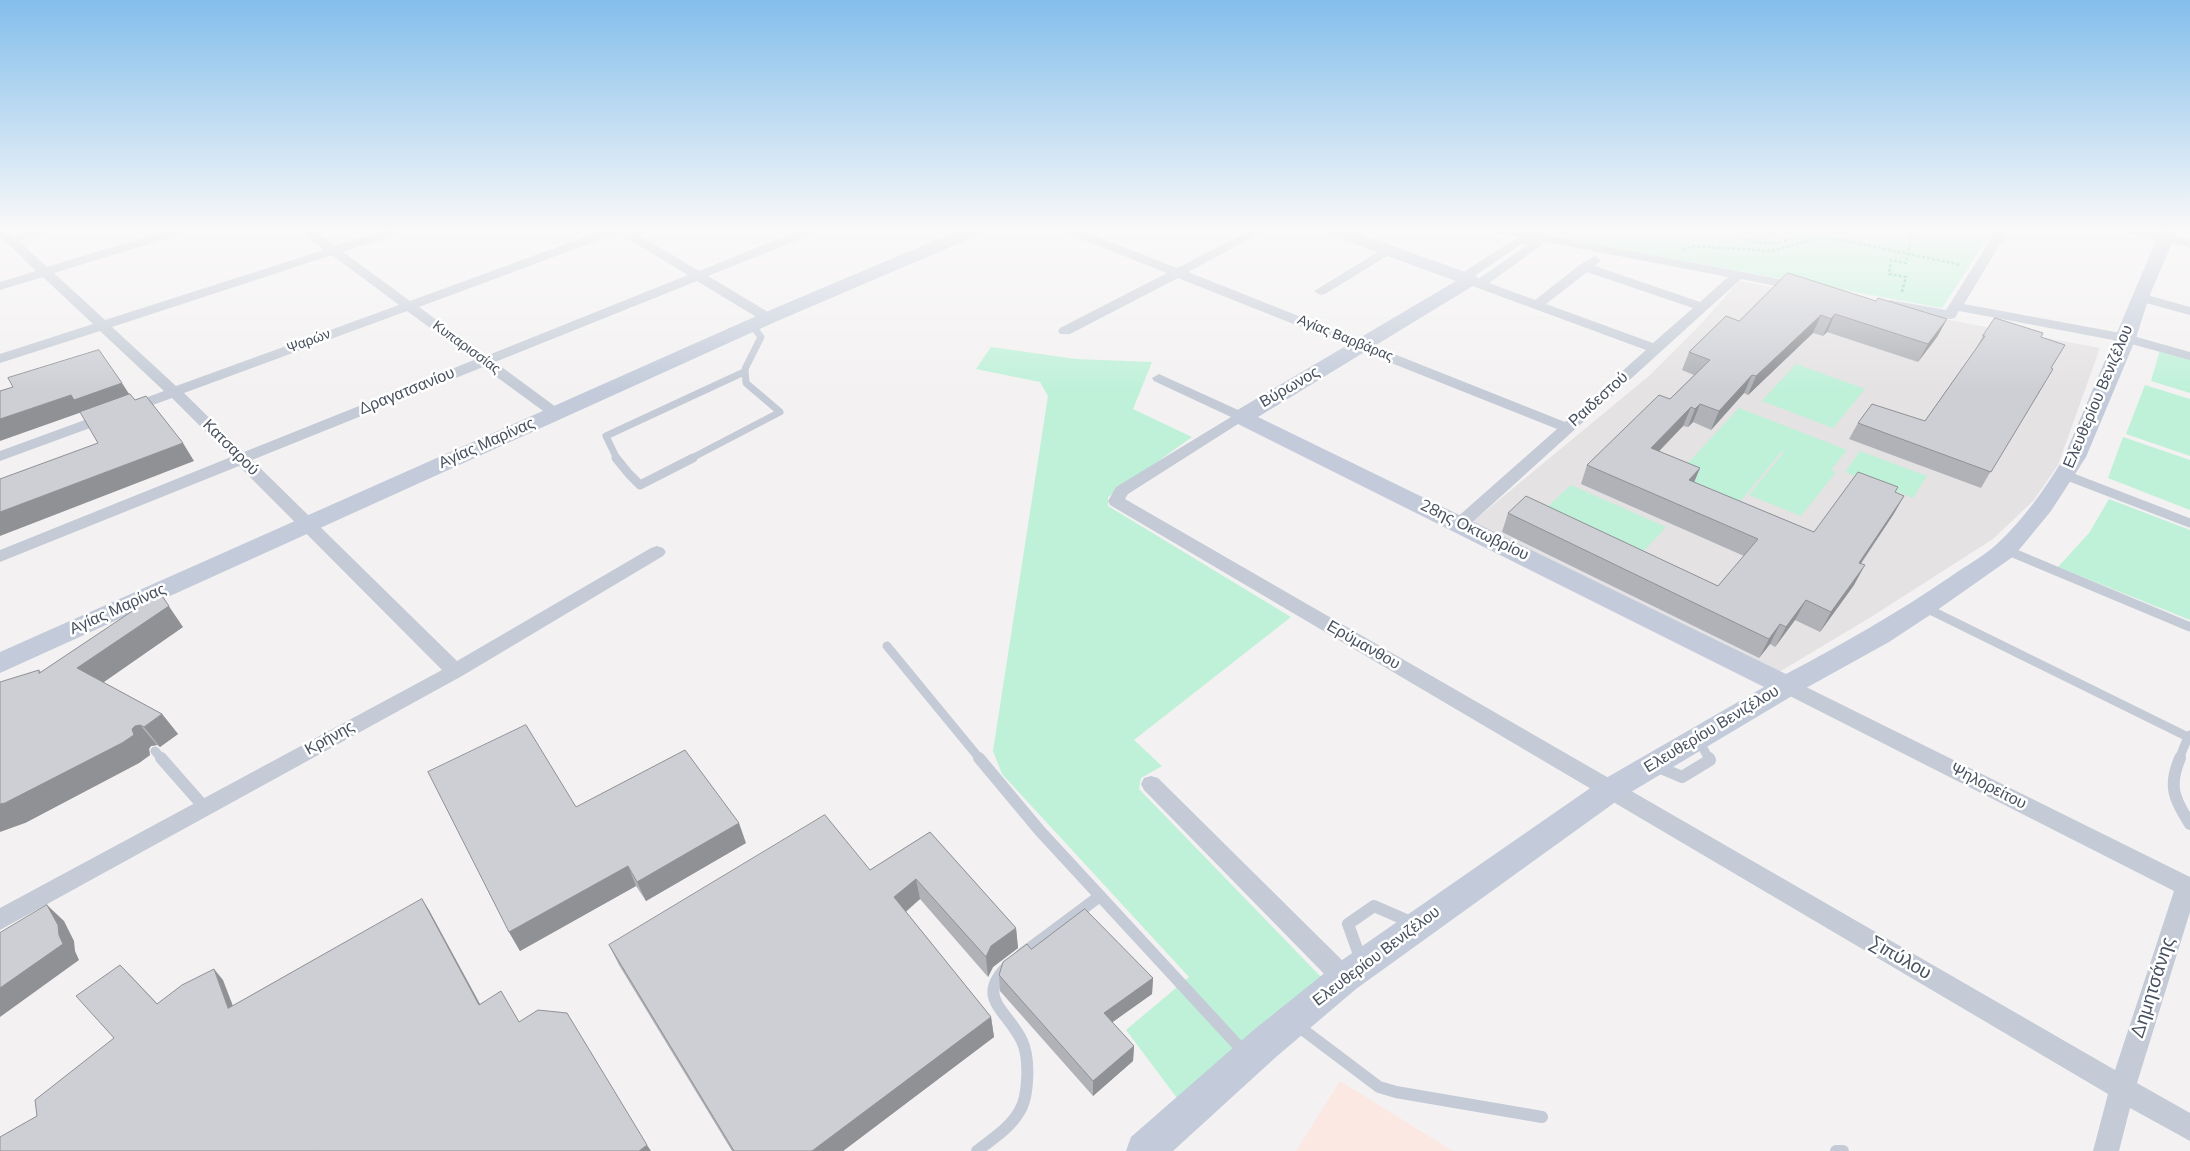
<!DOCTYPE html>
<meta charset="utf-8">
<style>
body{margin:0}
canvas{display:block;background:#f3f1f1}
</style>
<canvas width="2190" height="1151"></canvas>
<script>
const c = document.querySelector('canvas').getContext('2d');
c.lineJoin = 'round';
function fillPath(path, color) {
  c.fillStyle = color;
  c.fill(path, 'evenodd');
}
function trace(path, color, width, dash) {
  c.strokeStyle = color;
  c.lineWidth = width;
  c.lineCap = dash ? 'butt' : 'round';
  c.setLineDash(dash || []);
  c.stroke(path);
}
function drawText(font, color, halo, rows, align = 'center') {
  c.font = font + ' "Nunito Sans",sans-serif';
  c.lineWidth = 5;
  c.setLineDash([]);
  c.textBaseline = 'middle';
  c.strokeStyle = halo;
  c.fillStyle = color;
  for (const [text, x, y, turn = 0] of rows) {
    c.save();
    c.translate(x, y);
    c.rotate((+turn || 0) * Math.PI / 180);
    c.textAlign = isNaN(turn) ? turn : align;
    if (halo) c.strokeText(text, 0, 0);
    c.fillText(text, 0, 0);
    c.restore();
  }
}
const education = new Path2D(`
 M1739,281L2100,348L2058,465L2034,500L1993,539L1871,617L1779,672L1470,524L1650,375L1700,325Z`);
const medical = new Path2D(`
 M1340,1081L1453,1151H1296Z`);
const green = new Path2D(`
 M1511,229H1994L1942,308Z
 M991,347L1076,359L1152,362L1133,409L1192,437L1108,497V506L1291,617L1134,740L1162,766L1141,778L1139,789L1321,977L1177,1098L1126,1030L1189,977L1002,774L993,751L1048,396L1040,382L976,369Z
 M2160,350L2190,358V393L2151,381Z
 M1796,364L1865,389L1833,428L1762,401Z
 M2145,385L2190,399V456L2126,434Z
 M1739,408L1847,450L1831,470L1836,472L1801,516L1749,495L1784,452L1782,451L1739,503L1676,476Z
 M2123,437L2190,460V510L2108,478Z
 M1860,451L1927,476L1913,498L1845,472Z
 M1571,485L1666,527L1639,556L1543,511Z
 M2109,499L2190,530V620L2058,567L2089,533Z`);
const path = new Path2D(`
 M1716,229L1723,230
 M1786,229L1775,233H1739C1757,250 1787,244 1806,232
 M1790,229L1961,265
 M1683,250L1693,246L1771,251L1826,236L1831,229
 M1902,292L1906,277L1889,274L1891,260L1906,263L1912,235L1918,229`);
const laneFar2 = new Path2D(`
 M617,459L606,436L744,372
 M690,459L780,412L746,383L745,369L761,337L752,325`);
const laneFar1 = new Path2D(`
 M616,458L629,474L640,485L693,458
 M2065,475L2190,523
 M2006,550L2190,627
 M1924,607L2188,737L2190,735
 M887,646L980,759
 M1698,739L1709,759
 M155,751L162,759
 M2179,759L2188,737`);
const lane = new Path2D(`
 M161,758L205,808
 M979,758L1040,831L1244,1052
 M2180,758C2168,786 2174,799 2190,824
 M1656,766L1682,777L1710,760L1709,758
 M1022,954L1100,896
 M1361,960L1348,924L1374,906L1413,923
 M1298,1026L1379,1087L1396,1092L1542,1117
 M977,1151C992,1139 1009,1129 1019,1112C1029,1097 1030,1058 1022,1041C1007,1009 973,998 1010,964
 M1836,1151H1843`);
const street = new Path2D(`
 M0,229H6L13,236L35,229H54L52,232L19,241L47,267L171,229H190L188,232L54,273L105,320L324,250L298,229H312L335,246L388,229H406L404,232L343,252L410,301L607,229H629L699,271L803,229H820L818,232L708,276L773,315L775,318L773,321H763L697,281L495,362L560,410L562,413L560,416H550L483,367L252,460L457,661L651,548L657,546L663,548L666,552L663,556L462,676L0,930V908L442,670L239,466L0,562V550L231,457L172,398L0,461V451L164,391L100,331L0,363V354L93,324L43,277L0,290V282L36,271L0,236ZM618,233L688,275L486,356L419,307ZM332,255L399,305L176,386L112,327ZM407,311L474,360L244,452L184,393Z
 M1061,229H1078L1177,268L1253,229H1268L1188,272L1565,422L1646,350L1459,281L1457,278L1459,275L1518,237L1491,232L1489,229H1514L1801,283L1807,287L1801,291L1741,279L1466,528L1460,529L1454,528L1452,524L1454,520L1557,429L1178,278L1070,334H1060L1058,331L1060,328L1167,273L1063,232ZM1530,239L1728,277L1700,302L1595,266L1601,260L1595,256L1581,264L1535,300L1489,283L1542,245L1540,242ZM1522,244L1526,246L1478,279L1473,277ZM1587,272L1693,308L1653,343L1546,304Z
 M1997,229H2009L1964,304L2126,334L2190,352V360L2124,342L1959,311L1955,318L1950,319L1890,308L1883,304L1890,300L1946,310Z
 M2124,229H2145L2190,240V248L2126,232Z
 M1388,246L1394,250L1392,253L1325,294L1320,295L1314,291Z
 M2140,293L2190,307V315L2135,300L2133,297L2135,294Z
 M1159,374L1247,414L1249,417L1128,494L1125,499L2115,1070L2174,891L1780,691L1777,686L1780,681L1787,679L1794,681L2190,877V912L2137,1083L2190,1113V1141L2130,1108L2119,1151H2093L2108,1094L1110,505L1108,501L1116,487L1231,417L1154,381L1152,378Z
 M1151,776L1158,778L1352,970L1356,978L1352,986L1344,989L1336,986L1144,790L1141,784L1144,778Z`);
const secondary = new Path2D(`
 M962,229H985L983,233L775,322L0,673V652L761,314Z
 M1322,229H1346L1476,276L1479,280L1476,284L1258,417L1786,674C1843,644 1897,613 1950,577C1965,566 1983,557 1997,544C2022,521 2047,487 2064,457L2161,229H2178L2149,297L2136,338L2086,457L2051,511L2014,556L1933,613L1889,642L1797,693L1621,798L1356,989L1276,1057L1173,1151H1126L1131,1137L1250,1033L1332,967L1599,782L1764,687L1234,422L1231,417L1234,412L1456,281L1324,233Z`);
const wall = new Path2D(`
 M1876,301L1947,319L1937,337L1918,362L1827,332L1823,336L1813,333L1748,395L1744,393L1711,430L1693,422L1688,427L1683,426L1659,451L1700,468L1694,482L1814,532L1896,493L1904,496L1893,515L1861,564L1854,585L1820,632L1795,620L1775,647L1770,644L1759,658L1502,532L1508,513L1718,586L1744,556L1581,484L1587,465L1670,399L1694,375L1682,370L1689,352L1739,321Z
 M1983,336L2041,337L2051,368L1981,488L1849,439L1858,423L1925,421L1975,350Z
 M183,627L103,682L162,714L178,734L160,747L157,745L151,746L149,749L150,755L139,763L25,823L39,670L41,672Z
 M576,807L746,843L646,901L636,886L520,951L509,932Z
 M930,832L1016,928L1018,948L993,967L988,977L920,899L906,912L991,1017L994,1037L843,1151H732L619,965L609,945L870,870Z
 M999,975L1153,978L1152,994L1112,1022L1134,1046L1133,1061L1093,1096L1000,991Z`);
const shadedWall = new Path2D(`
 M1835,314L1827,332L1823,336L1831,319Z
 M1821,315L1813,333L1748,395L1756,376Z
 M1947,319L1937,337L1918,362L1928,344Z
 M1752,375L1744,393L1711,430L1719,411Z
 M122,383L133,400L82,412L0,441V419L71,395Z
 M1700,404L1693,422L1688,427L1695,409Z
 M1691,407L1683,426L1644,467L1651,448Z
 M183,443L194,461L0,536V512Z
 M1700,468L1692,487L1689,480Z
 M1904,496L1893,515L1848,582L1859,563Z
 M1865,565L1854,585L1820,632L1831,612Z
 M160,593L183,627L94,689L77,668Z
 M1806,600L1795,620L1775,647L1786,627Z
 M1780,624L1770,644L1759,658L1769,639Z
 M162,714L178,734L160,747L144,727Z
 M140,725L157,745L151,746L149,749L150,755L139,763L25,823L0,832V804L132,729L135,726Z
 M739,823L746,843L646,901L637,882Z
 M628,866L636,886L520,951L509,932Z
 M916,879L920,899L898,918L894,897Z
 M422,899L429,910L486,1015L479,1005Z
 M47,905L64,921L74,941L75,951L79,960L0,1017V988Z
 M1016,928L1018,948L993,967L988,977L986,957L991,946Z
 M120,965L131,976L168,1015L157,1004Z
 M214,969L223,980L238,1019L228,1008Z
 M1153,978L1152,994L1103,1029L1104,1013Z
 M991,1017L994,1037L843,1151H812Z
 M1134,1046L1133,1061L1093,1096V1081Z
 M647,1145L651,1151H639Z`);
const building = new Path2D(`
 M1788,273L1876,301L1878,298L1947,319L1928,344L1835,314L1831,319L1821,315L1756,376L1752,375L1719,411L1700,404L1695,409L1691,407L1651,448L1700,468L1689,480L1814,532L1858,472L1898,487L1895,492L1904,496L1859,563L1865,565L1831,612L1806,600L1786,627L1780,624L1769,639L1508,513L1526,496L1718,586L1758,539L1587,465L1659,395L1670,399L1710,360L1689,352L1726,316L1739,321Z
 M1995,318L2043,333L2041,337L2065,345L2051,368L2053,369L1991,472L1858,423L1872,404L1925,421L1985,336H1983Z
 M99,350L122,383L74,400L71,395L0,419V391L13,387L8,378Z
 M130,394L135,400L146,396L183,443L0,512V479L98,443L80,412Z
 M160,593L169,606L77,668L162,714L144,727L140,725L135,726L132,729L134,735L122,743L5,803L0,804V682L39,670V673Z
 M526,725L576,807L685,750L739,823L637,882L628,866L509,932L428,772Z
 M825,815L870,870L930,832L1016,928L991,946L986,957L916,879L894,897L991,1017L812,1151H734L609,945Z
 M422,899L479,1005L501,991L519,1022L538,1010L567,1013L647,1145L639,1151H0V1137L37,1116L35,1100L114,1038L76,996L120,965L157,1004L182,985L214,969L228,1008Z
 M47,905L58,925L59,935L63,944L0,988V933Z
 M1085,909L1153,978L1104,1013L1134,1046L1093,1081L999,975L1003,962L1027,944L1031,949Z`);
const farStreetnames = [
 ["Αγίας Βαρβάρας",1345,339,22],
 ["Ψαρών",309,342,-20],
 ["Κυπαρισσίας",466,348,36]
];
const streetNames = [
 ["Βύρωνος",1290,388,-30],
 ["Δραγατσανίου",407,392,-22],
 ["Ελευθερίου Βενιζέλου",2099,397,-67],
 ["Ραιδεστού",1599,400,-42],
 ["Αγίας Μαρίνας",487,444,-24],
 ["Κατσαρού",230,448,45],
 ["28ης Οκτωβρίου",1474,531,26],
 ["Αγίας Μαρίνας",118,610,-24],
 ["Ερύμανθου",1363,646,30],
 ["Ελευθερίου Βενιζέλου",1712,730,-31],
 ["Κρήνης",330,739,-29],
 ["Ψηλορείτου",1988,787,27],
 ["Ελευθερίου Βενιζέλου",1377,957,-37]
];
const nearStreetnames = [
 ["Σιπύλου",1900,959,30],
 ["Δημητσάνης",2154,988,-72]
];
fillPath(education, '#e4e2e3');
fillPath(medical, '#fce8e2');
fillPath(green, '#bff1d9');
trace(path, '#75d1b0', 2.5, [3, 2]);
trace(laneFar2, '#c4cbd6', 7);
trace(laneFar1, '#c4cbd6', 9);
trace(lane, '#c4cbd6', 12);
fillPath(street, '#c4cbd6');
fillPath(secondary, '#c3cbda');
fillPath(wall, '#b0b2b7');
fillPath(shadedWall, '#909195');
fillPath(building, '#cdcfd5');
trace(building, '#909195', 1);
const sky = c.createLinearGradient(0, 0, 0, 390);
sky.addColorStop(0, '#83beeb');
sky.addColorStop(0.59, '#faf9f9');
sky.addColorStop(1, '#faf9f900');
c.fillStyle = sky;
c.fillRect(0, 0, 2190, 390);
drawText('14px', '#48515f', '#fff', farStreetnames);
drawText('16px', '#48515f', '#fff', streetNames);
drawText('19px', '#48515f', '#fff', nearStreetnames);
</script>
